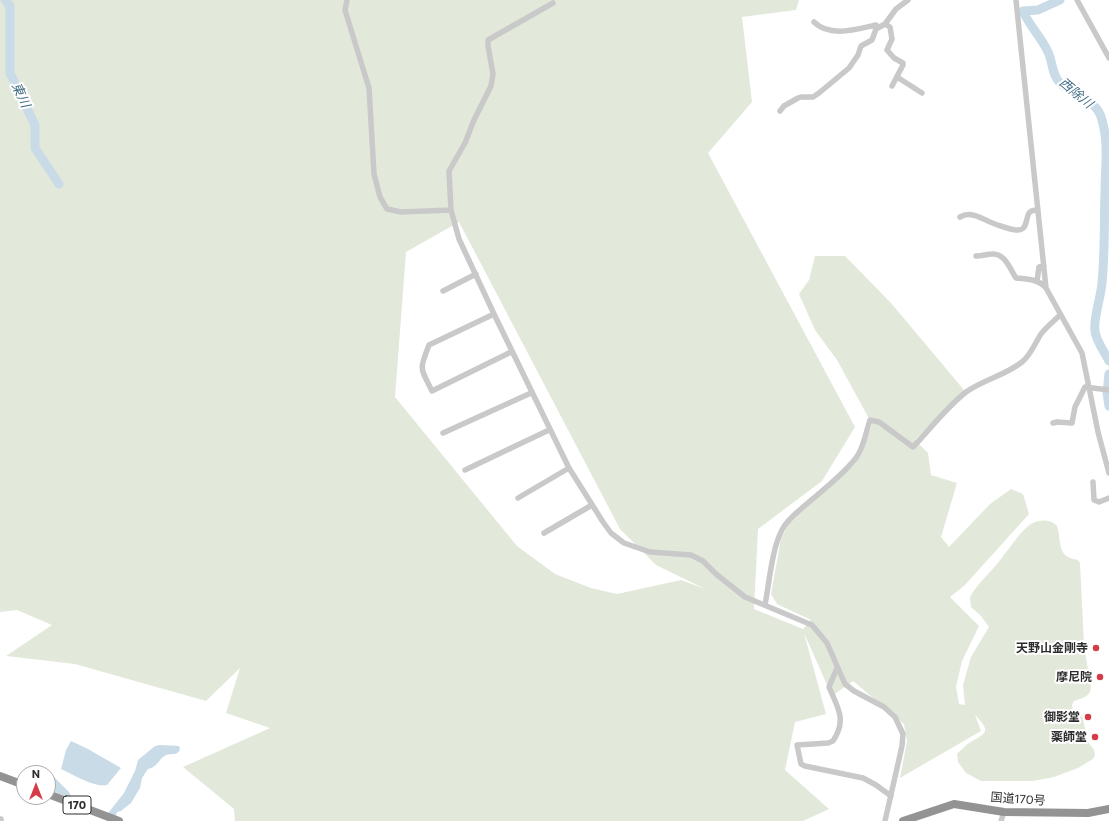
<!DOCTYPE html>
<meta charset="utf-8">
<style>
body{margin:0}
#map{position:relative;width:1109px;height:821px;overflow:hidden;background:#fff;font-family:Commissioner,sans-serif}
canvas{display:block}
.north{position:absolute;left:16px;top:765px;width:40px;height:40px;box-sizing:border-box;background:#fff;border:1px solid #ababab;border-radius:50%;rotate:0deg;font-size:11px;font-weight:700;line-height:16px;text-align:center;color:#2c2c2c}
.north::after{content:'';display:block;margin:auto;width:14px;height:18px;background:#d53b49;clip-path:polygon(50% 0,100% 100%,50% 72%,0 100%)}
</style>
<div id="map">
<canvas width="1109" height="821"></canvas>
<div class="north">N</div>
</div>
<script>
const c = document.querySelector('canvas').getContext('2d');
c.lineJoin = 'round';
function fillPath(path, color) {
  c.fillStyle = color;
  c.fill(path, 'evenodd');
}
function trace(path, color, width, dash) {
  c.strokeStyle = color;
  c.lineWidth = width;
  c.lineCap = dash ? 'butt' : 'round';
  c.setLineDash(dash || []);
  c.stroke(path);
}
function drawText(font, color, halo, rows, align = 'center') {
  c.font = font + ' Commissioner,"Noto Sans JP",sans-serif';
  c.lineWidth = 4;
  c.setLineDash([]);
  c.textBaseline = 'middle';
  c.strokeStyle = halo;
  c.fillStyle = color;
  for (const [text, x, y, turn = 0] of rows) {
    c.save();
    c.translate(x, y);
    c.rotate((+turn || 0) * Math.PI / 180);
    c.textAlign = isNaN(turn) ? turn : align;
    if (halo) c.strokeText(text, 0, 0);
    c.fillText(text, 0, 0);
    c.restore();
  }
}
const green = new Path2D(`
 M0,0H799L796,10L742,17L752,102L708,153L855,427L822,481L758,529L754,609L803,629L811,620L777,604L771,594L781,539L789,523L853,466L862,454L872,424L837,360L815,330L799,294L809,280L815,256H845L891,303L964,390L915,440L928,453L931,475L957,483L941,537L949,547L990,504L1011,489L1023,494L1029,514L965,585L950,597L979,626L962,661L956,687L959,704L965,705L963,685L971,657L989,627L981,616L971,607L970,597C977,584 988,575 998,563C1007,552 1021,530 1031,524C1039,519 1051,519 1057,526C1062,542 1056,557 1078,560L1080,563L1084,645L1091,688C1090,697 1082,698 1074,701L1072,705L1074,715H1082L1088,742L1094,750L1095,755L1093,759L1078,768L1054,777L1033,781H981L966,773L958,762L957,754C961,750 965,746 969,743C986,733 992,732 975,715L981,731L900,778L907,741L904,724L853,681L832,696L804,633L826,714L795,722L785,770L829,809L803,821H235L234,809L183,767L270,728L226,713L240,668L206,701L75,664L6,656L52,625L17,610L0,612ZM459,222L620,529L656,565L705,589L681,580L617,594L591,588L555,574L517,546L395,397L406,252Z`);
const water = new Path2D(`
 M71,741L88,749L121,768L107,785C95,788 72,774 61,769L66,750Z
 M160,745L179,746L180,749C178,756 172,753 166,755C159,758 158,767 148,769L142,778L140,788L131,803L121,811L117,812L114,821H108L109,812L124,793L135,771L138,760L155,746Z
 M48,777H54L69,792L72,799L48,789Z`);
const river = new Path2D(`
 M5,0L10,6V73L35,125V148L59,184
 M1060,0L1038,10L1023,11C1029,25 1040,36 1047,50C1053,60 1051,74 1060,83C1074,96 1097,99 1102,120C1109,144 1105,168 1105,192C1104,222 1105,253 1102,283C1101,297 1093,319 1095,331C1096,341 1104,351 1109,361
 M1109,374L1107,393L1109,406`);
const minor = new Path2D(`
 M347,0L345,10L369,88L374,174L380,197L387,209L401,212L451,210
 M1016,0L1046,288L1082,353L1098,432L1109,473
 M1077,0L1109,58
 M553,3L488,40V46L493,74L491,86L474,120L465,143L449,171L451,210L459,239L494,314L569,468L603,522L611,533L624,543L650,552L691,555L703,561L716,574L745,597L812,625L827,643L845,684L854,691L884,707L895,717L903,734L902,746L885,821
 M814,22C830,38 857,29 876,25L878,27
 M885,24L890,27L892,39L887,50L894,58L903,63V65L892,86
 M897,77L922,93
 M780,111L784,106L798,98L801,97H813L819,93L849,68L858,55L861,46L872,40L876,29L885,24L896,9L908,0
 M960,217C972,210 983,220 995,224C1001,226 1009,229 1016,230C1028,231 1025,220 1029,213C1031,210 1035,210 1038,210
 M976,256C982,256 987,254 992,254C1005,253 1010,269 1016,278C1026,279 1039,279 1046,288
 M1037,281L1039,267L1044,266
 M443,291L476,274
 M494,314L429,345C419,370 420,367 432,391L511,352
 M1053,423L1057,422L1072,423L1075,407L1085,387L1109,390
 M443,433L531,393
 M465,470L549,430
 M1093,482L1094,500L1099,502L1109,498
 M518,498L569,468
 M544,533L592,505
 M765,605C769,584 772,548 782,530C786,521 795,514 802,508C818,494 847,472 858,455C864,445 866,432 870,420L879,422L913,447C930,429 946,408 966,392C983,380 1006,375 1022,362C1031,355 1035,343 1041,334C1046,327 1054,321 1060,315
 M837,668L829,687C838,708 847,720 833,741L828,743L797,745L801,764L805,766L863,778L876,785L891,796
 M0,819H1V821
 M1001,821L1004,812`);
const highway = new Path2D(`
 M0,776L24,785
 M48,794L119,821
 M903,821L954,804L1004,812L1088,813L1109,809`);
const markers = [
 [1096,648,4,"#d53b49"],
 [1100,677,4,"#d53b49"],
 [1088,717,4,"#d53b49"],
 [1095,737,4,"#d53b49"]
];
const shields = [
 [77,805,28]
];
const shieldNames = [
 ["170",77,805]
];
const poiNames = [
 ["天野山金剛寺",1088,648],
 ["摩尼院",1092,677],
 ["御影堂",1080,717],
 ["薬師堂",1087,737]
];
const streetNames = [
 ["国道170号",1018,799,4]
];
const waterNames = [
 ["西除川",1076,93,40],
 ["東川",21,95,65]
];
fillPath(green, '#e2e9da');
fillPath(water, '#c8dbe7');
trace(river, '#c8dbe7', 9);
trace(minor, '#c9c9c9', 5.5);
trace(highway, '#939393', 8);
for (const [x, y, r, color] of markers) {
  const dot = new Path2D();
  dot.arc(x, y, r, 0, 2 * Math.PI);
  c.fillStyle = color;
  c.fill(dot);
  trace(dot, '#fff', 1.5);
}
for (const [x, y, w] of shields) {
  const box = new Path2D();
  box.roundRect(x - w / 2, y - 9, w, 18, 3);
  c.fillStyle = '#fff';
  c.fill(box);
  trace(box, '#2c2c2c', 1);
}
drawText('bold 11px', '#2c2c2c', null, shieldNames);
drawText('bold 12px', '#2c2c2c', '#fff', poiNames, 'right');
drawText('12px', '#2c2c2c', '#fff', streetNames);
drawText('italic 13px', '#416d86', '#fff', waterNames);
</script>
